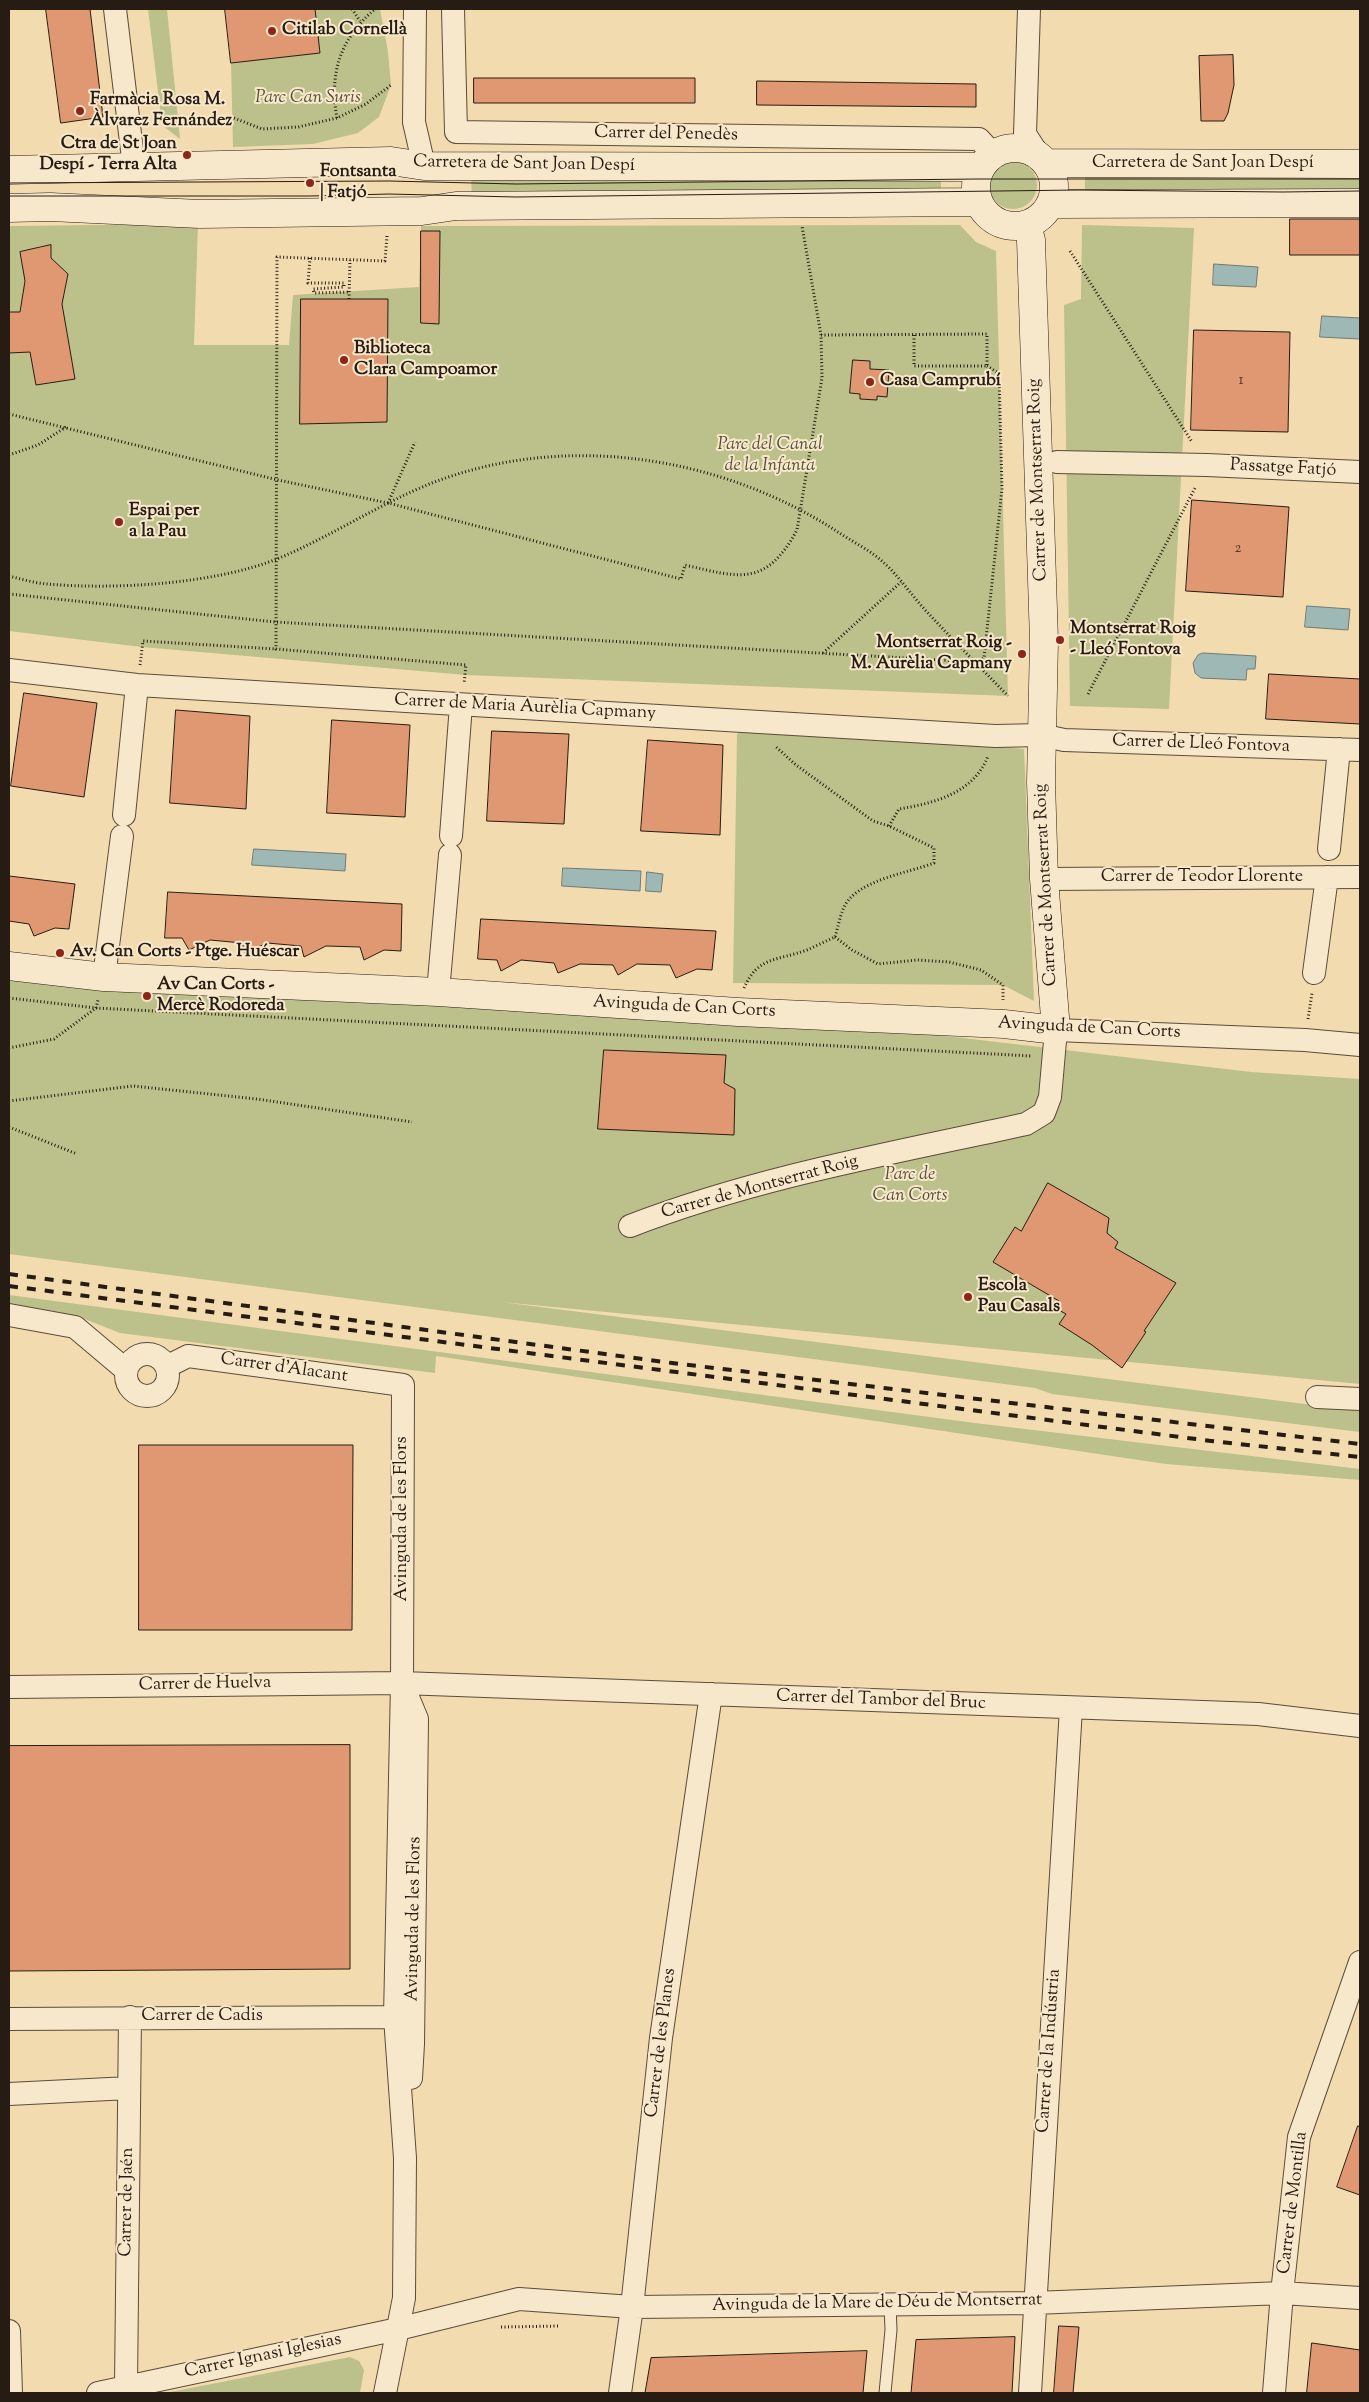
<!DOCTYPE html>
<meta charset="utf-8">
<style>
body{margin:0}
#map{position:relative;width:1369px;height:2402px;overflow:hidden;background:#f3dbb0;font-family:"Sorts Mill Goudy",serif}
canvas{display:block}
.frame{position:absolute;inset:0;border:10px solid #271c13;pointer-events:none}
</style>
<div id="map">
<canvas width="1369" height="2402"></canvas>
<div class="frame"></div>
</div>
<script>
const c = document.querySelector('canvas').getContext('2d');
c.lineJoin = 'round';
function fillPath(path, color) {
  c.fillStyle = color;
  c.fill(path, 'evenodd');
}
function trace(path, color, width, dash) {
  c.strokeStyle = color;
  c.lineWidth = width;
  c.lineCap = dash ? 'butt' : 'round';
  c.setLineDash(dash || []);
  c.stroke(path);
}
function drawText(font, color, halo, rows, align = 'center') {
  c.font = font + ' "Sorts Mill Goudy",serif';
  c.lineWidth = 4;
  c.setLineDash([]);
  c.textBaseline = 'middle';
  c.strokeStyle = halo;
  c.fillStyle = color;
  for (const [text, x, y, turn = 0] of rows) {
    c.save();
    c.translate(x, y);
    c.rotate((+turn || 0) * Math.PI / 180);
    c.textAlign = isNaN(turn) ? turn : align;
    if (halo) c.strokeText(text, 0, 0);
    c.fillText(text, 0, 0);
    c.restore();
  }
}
const green = new Path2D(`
 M148,9H167L180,139L162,125Z
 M315,9H380L388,52L391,85L379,117L358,133L313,144L233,147L231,63L320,53Z
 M989 185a24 24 0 1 1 48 0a24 24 0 1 1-48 0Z
 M941,172V198L472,200L471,174Z
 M1360,172V198L1085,199V174Z
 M198,224L194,345H289L293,295L419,287L421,226L960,225L976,242L996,251L1008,696L466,675L142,647L9,631V353L30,352L36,385L75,379L62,303L57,299L64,296L68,274L63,269L52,280L51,245L20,252L25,281L20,312H9V226Z
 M1082,225L1194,228L1169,709L1070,706L1064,305L1081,299Z
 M749,722L1024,749L1034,1001L1003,985L733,983L737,734Z
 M9,956L921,1033L1251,1072L1360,1079V1384L501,1302L1360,1411V1432L1052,1394L1035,1388L9,1254Z
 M9,1295L975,1423L1360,1469V1480L1166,1464L436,1356L435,1373L120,1333L77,1316L9,1307Z
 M350,2357L359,2361L364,2370L360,2393H165Z`);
const water = new Path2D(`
 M1214,264L1258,267L1256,287L1213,285Z
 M1322,316L1360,318V339L1320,337Z
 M1307,606L1350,609L1348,630L1305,627Z
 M1203,653L1256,656L1255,669H1247L1246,680L1201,678L1195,673L1193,663L1198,655Z
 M254,849L346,854L345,871L252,865Z
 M563,868L641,871L640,891L562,886Z
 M647,872L663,874L661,892L646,891Z`);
const building = new Path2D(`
 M46,9H90L103,117L61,123Z
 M225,9H315L320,53L231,63Z
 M1233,55L1234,85L1228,113L1224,121H1201L1199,56Z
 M474,78H695V103H474Z
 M757,81L976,84V107L757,105Z
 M1290,219H1360V255H1290Z
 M421,231H440L439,324L421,323Z
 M51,245V258L68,274L62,304L75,379L36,385L30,352L9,353V312H20L25,281L20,252Z
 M301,299H388L387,422L300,424Z
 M1194,330L1290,332L1288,432L1191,430Z
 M853,360L870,361V369L889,370L887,397L877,396V400L860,399V394L850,393Z
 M1192,500L1289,507L1283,597L1186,591Z
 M1269,674L1360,679V724L1266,719Z
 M24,693L97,703L84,797L11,786Z
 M176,710L250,716L246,809L170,803Z
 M332,720L410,725L405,817L327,813Z
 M492,731L569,734L564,824L487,821Z
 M648,740L723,745L720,835L641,831Z
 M9,876L75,884L69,929L55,928L34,936L29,924L9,921Z
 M168,892L402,904L401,951L384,950L364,960L360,947L326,946L304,957L301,946L267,943L245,953L242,943L210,940L189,950L182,938H165Z
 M481,919L716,931L712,970L697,969L676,978L670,965L637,964L618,975L613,965L580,964L558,973L554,963L521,960L501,971L497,960L478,959Z
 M604,1050L726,1055L724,1083L735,1089L734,1135L598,1129Z
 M1048,1183L1109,1218L1107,1233L1118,1242L1115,1248L1176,1283L1144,1331L1146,1332L1122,1368L1092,1345L1059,1324L1066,1314L1055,1308L1059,1301L993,1262L1015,1227L1021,1231Z
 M139,1445H353L352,1630H139Z
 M350,1745V1969L9,1971V1746Z
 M1358,2126L1360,2127V2195L1337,2187Z
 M1059,2326L1079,2327L1073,2393H1054Z
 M1015,2337L1012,2393H911L916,2340Z
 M1312,2343L1360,2350V2393H1307Z
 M867,2351L863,2393H645L651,2358Z`);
const path = new Path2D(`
 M352,9L360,21
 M234,118L262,129L298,127L337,118L366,104L391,85
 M337,118C329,73 340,39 375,9
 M387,236L385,261L277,257L276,649L466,665L464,684
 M1070,251L1192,442
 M310,258L308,283H344V287L313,289L314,293L349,292
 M349,299L350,260
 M821,335L987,334V366H914V334
 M9,414L278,480L388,503L681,579L685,565C740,578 766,587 797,530L822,378L821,335L802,226
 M9,455L38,445L66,427
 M388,503L415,442
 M9,576C21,579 34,583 47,584C115,590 214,584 277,559C330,537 379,504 432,483C566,431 723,456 841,534C855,543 871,551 883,562C899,576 912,596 927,612C953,640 981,668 1008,696
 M9,594L275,622L975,662L984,658L1002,489L999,373L987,366
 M823,653L901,582
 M140,665L143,641L276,649
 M1088,694L1196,486
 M889,826L899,809C935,803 974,793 988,756
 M835,937L852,950L878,964L917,960L949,962L981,970L1003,985V1000
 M744,988C758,956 777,961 807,950C816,946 826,941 835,937C838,927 840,916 844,907C857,880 908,873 934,863V848L889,826L873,821L796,765L775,746
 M9,998L96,1008L1032,1056
 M1308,1019L1312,993
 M9,1048L54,1039L96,1008L98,1000
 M9,1101L133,1086L257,1099L412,1122
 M9,1127L77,1154
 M501,2327L560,2326`);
const lane = new Path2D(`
 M885,2393L891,2330L890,2304`);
const street = new Path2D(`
 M115,9L134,167
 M415,9L414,122L424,166
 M453,9L456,132L979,139L993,154
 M1029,9L1025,134L1040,157
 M1057,462L1207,465L1360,472
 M9,670L137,685L995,736L1041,735L1064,740L1360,750
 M124,815L137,685
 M451,836L461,705
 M1329,849L1339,749
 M1044,879L1360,877
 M1314,973L1327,877
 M104,977L122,836
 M438,992L450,855
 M630,1226C757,1177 893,1153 1026,1124L1044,1113L1050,1097L1056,1030L1305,1040L1360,1045
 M9,1315L75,1327L126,1370
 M126 1375a21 21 0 1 1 42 0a21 21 0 1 1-42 0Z
 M168,1366L188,1356L403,1385L402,1683L395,2017L405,2158L404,2298L385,2393
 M1317,1397L1360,1399
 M9,1687L402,1683L1258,1714L1360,1726
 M405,1690L417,1719L413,2044L411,2078
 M9,2019L395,2017
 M9,2094L129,2088
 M9,2331L11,2393
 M126,2386L130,2017
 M98,2393L398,2329L519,2299L632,2307L1034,2303L1282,2293L1360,2298
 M620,2393L632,2307L661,2038L711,1694
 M1030,2393L1071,1708
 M1274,2393L1282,2293L1299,2137L1360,1962`);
const secondary = new Path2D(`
 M976 187a39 39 0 1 1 78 0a39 39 0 1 1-78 0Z
 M1046,163L1360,164
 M9,170L391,161L424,166L980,167
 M1050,204L1360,203
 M9,208L50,207L200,214L422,211L456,206L978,202
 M9,966L104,977L438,992L738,1012L1004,1024L1056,1030L1044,879L1041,782L1044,641L1031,240L1027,225`);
const tram = new Path2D(`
 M9,183L389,181L516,184L976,179H1360
 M9,196H310L389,194L516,197L1078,190L1283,192L1360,191`);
const rail = new Path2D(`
 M9,1274L672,1363L1360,1444
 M9,1286L1211,1441L1360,1457`);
const markers = [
 [272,31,5,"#8f2418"],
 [80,111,5,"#8f2418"],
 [187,155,5,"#8f2418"],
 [310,183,5,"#8f2418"],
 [344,360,5,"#8f2418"],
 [870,382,5,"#8f2418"],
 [119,522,5,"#8f2418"],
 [1060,640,5,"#8f2418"],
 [1022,654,5,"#8f2418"],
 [60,953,5,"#8f2418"],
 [147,996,5,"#8f2418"],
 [968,1297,5,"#8f2418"]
];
const numberNames = [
 ["1",1241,381],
 ["2",1238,549]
];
const poiNames = [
 ["Citilab Cornellà",282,31],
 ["Farmàcia Rosa M.",90,101],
 ["Àlvarez Fernández",90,122],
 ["Ctra de St Joan",177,145,"right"],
 ["Despí - Terra Alta",177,166,"right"],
 ["Fontsanta",320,173],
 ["| Fatjó",320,194],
 ["Biblioteca",354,350],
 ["Clara Campoamor",354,371],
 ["Casa Camprubí",880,382],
 ["Espai per",129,512],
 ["a la Pau",129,533],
 ["Montserrat Roig",1070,630],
 ["- Lleó Fontova",1070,651],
 ["Montserrat Roig -",1012,644,"right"],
 ["M. Aurèlia Capmany",1012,665,"right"],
 ["Av. Can Corts - Ptge. Huéscar",70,953],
 ["Av Can Corts -",157,986],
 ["Mercè Rodoreda",157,1007],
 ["Escola",978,1287],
 ["Pau Casals",978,1308]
];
const parkNames = [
 ["Parc Can Suris",308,99],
 ["Parc del Canal",770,446],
 ["de la Infanta",770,467],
 ["Parc de",910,1176],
 ["Can Corts",910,1197]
];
const streetNames = [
 ["Carrer del Penedès",666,135,1],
 ["Carretera de Sant Joan Despí",1203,164],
 ["Carretera de Sant Joan Despí",524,165,1],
 ["Passatge Fatjó",1283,469,3],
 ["Carrer de Montserrat Roig",1039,480,-92],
 ["Carrer de Maria Aurèlia Capmany",525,708,3],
 ["Carrer de Lleó Fontova",1201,745,2],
 ["Carrer de Teodor Llorente",1202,878],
 ["Carrer de Montserrat Roig",1047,885,-93],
 ["Avinguda de Can Corts",684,1008,3],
 ["Avinguda de Can Corts",1089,1029,3],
 ["Carrer de Montserrat Roig",760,1188,-15],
 ["Carrer d'Alacant",284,1369,8],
 ["Avinguda de les Flors",403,1519,-90],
 ["Carrer de Huelva",205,1685,-1],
 ["Carrer del Tambor del Bruc",881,1701,2],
 ["Avinguda de les Flors",415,1919,-89],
 ["Carrer de Cadis",202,2017],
 ["Carrer de les Planes",662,2043,-83],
 ["Carrer de la Indústria",1050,2051,-86],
 ["Carrer de Jaén",128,2202,-89],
 ["Carrer de Montilla",1294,2203,-83],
 ["Avinguda de la Mare de Déu de Montserrat",877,2304,-1],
 ["Carrer Ignasi Iglesias",263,2357,-12]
];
fillPath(green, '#bcc08a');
fillPath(water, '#9eb9b5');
trace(water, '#6e7a74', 1);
fillPath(building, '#df9872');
trace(building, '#271c13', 1);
trace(lane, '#5a4c3a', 13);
trace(street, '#5a4c3a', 24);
trace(secondary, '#271c13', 29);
trace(path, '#271c13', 3, [1, 2.5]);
trace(lane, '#f7e8cc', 11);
trace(street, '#f7e8cc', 22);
trace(secondary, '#f7e8cc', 28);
trace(tram, '#271c13', 1);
trace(rail, '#271c13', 4, [9, 9]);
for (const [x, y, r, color] of markers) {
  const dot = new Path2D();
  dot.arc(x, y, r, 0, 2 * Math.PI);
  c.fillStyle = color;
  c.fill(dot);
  trace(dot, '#f7e8cc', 2);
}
drawText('15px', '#553b2b', null, numberNames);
drawText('bold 18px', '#271c13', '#f7e8cc', poiNames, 'left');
drawText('italic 18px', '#544d37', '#f7e8cc', parkNames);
drawText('18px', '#271c13', '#f7e8cc', streetNames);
</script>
